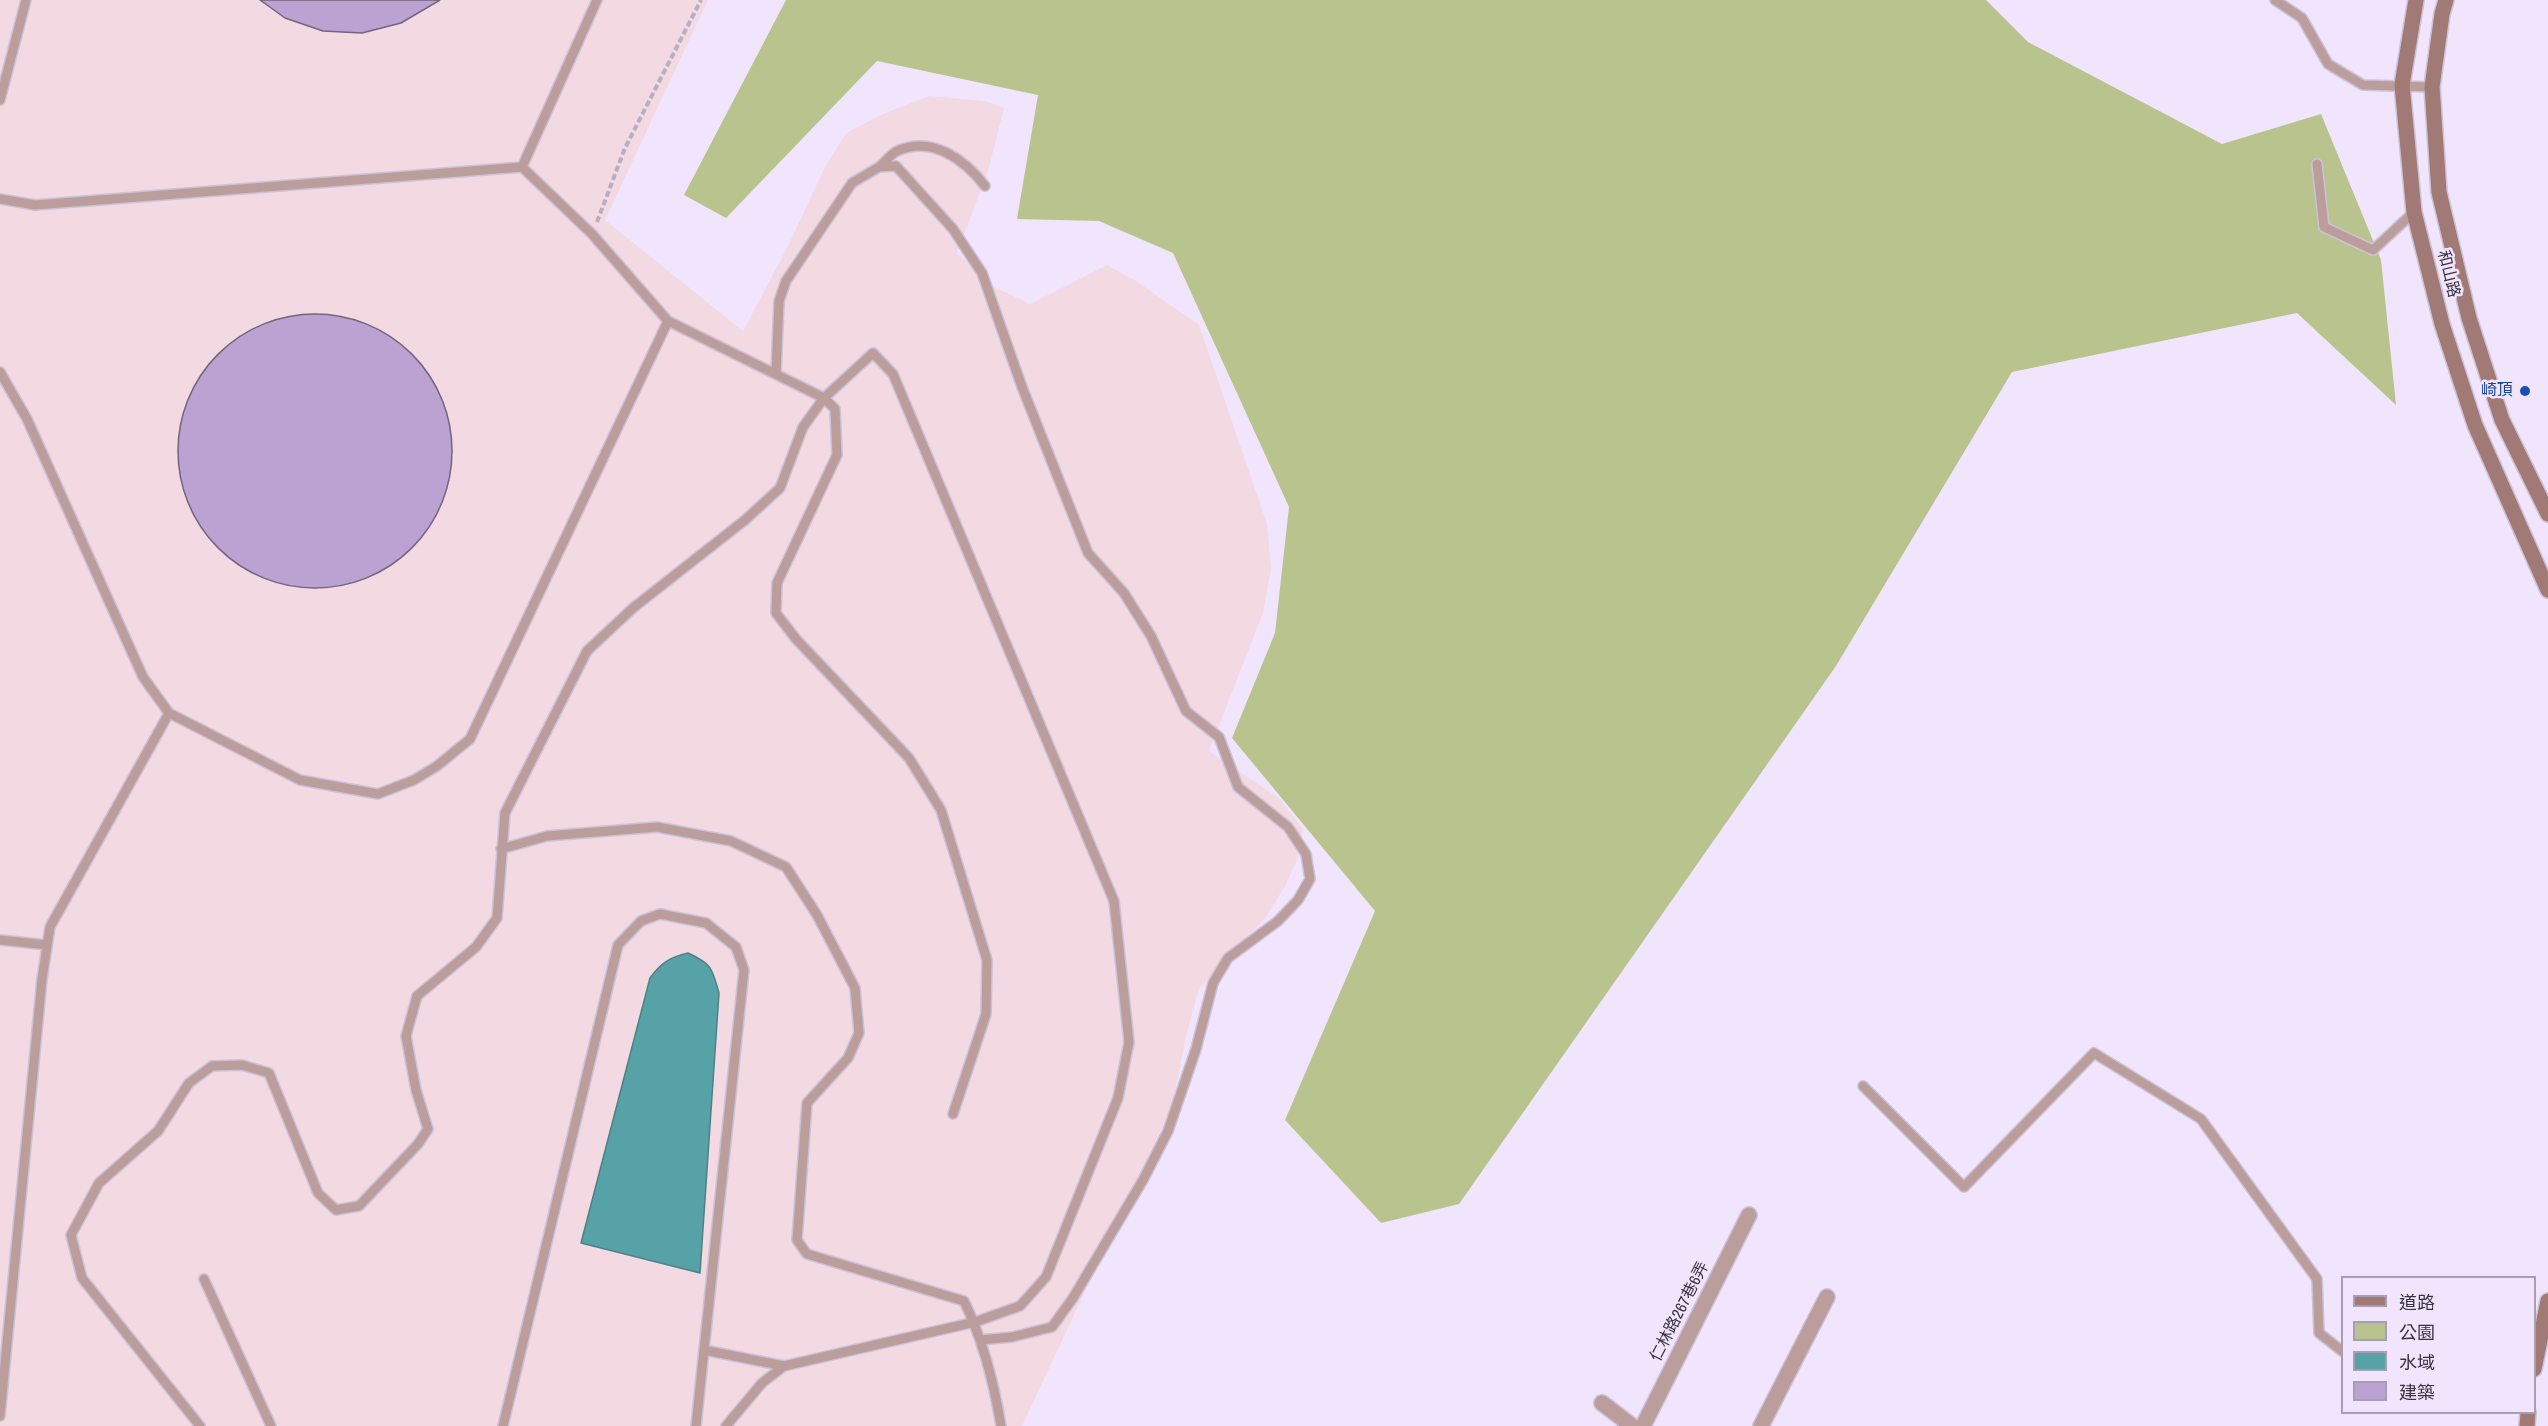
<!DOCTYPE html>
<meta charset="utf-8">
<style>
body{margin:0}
#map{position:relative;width:2548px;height:1426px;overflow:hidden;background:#f1e5fd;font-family:"Archivo Narrow","Noto Sans TC",sans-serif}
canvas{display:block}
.legend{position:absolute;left:2341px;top:1276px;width:195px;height:138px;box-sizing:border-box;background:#f1e5fd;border:2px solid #a79eb1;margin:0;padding:8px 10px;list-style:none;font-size:18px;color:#39333e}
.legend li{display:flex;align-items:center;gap:12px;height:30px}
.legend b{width:30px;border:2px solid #a79eb1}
</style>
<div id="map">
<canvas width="2548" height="1426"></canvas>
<ul class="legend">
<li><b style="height:8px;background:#a17975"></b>道路</li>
<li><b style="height:16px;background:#b9c38d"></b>公園</li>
<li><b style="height:16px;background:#57a2a6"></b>水域</li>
<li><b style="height:16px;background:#bba2d3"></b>建築</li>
</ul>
</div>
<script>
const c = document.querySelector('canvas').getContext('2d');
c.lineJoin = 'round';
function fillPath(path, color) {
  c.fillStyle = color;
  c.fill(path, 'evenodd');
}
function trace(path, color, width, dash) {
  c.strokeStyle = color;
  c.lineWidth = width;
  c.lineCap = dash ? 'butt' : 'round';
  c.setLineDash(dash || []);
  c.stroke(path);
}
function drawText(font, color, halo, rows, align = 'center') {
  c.font = font + ' "Archivo Narrow","Noto Sans TC",sans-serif';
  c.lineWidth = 5;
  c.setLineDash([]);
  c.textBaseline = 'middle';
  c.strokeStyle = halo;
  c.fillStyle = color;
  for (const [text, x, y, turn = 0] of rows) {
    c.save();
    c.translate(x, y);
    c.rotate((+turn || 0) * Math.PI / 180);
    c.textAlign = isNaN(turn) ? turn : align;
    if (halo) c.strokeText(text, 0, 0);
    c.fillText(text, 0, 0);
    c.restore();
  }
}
const industrial = new Path2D(`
 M0,0H708L605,220L743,331L786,250L825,167L846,133L883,114L929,96L985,101L1004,108L988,171L957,253L990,285L1030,304L1107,265L1136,281L1199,325L1267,524L1271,569L1263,613L1209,751L1280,799L1303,829L1297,860L1285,886L1266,917L1199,989L1187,1032L1172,1106L1022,1426H0Z`);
const green = new Path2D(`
 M786,0H1986L2028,42L2222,144L2321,114L2381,260L2396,405L2297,313L2012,372L1836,666L1459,1204L1381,1223L1285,1120L1375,911L1232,738L1275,633L1289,507L1173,253L1099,221L1017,219L1038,95L877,61L726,218L684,195Z`);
const water = new Path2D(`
 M688,953C712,964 712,968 719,993L700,1273L581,1243L650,978C661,963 670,957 688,953Z`);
const building = new Path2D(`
 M260,0H440L401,23L362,33L323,31L285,18Z
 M178 451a137 137 0 1 1 274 0a137 137 0 1 1-274 0Z`);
const path = new Path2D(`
 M597,222L625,148L701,0`);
const lane = new Path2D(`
 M2275,0L2302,18L2328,64L2363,85L2432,87
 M0,100L26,0
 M2317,164L2324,227L2373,250L2414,212
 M522,167L597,0
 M879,167C885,162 891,154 897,151C932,135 965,160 985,186
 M0,199L35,205L522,167L592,234L668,321L824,398L835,409L837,455L777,583L776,613L796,639L909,758L941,810L987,960L986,1014L953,1114
 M0,372L27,419L143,677L169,713L300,780L378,794L414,780L437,766L470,739L668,321
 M776,374L779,301L786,281L852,183L879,167L896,166L953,229L982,273L1022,387L1088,553L1124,593L1151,636L1186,711L1219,737L1238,787L1288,827L1306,854L1310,879L1298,900L1278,921L1228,958L1213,983L1196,1049L1168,1131L1143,1180L1073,1298L1052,1327L1012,1337L980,1340
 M501,849L547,836L657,827L731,841L786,867L817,915L855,988L859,1033L848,1058L807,1103L797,1240L807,1254L964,1301C983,1340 994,1383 1001,1426
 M0,940L47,945
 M1863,1086L1964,1187L2094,1053L2201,1119L2317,1279L2319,1333L2342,1351
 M204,1279L271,1426
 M704,1350L784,1366
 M0,1416L42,979L50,927L169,713
 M200,1426L82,1278L71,1235L99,1183L158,1131L189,1083L212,1066L242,1065L269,1073L318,1193L336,1210L359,1206L418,1144L428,1129L416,1090L406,1036L417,996L476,947L497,918L505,813L587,651L633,608L745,520L780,488L803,427L824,398L873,353L893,374L1114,901L1129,1042L1118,1098L1046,1277L1020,1306L975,1322L784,1366L762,1383L726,1426
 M503,1426L618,945L641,921L660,914L706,923L736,947L744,970L696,1426`);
const street = new Path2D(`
 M1602,1403L1632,1426
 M1643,1426L1749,1215
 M1761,1426L1827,1297`);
const secondary = new Path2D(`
 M2416,0L2402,85L2414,212L2442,324L2475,425L2548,590
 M2446,0L2442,14L2432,87L2439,192L2469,318L2502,420L2548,514
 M2534,1369L2548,1301
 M2527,1426L2528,1412`);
const markers = [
 [2525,391,6,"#1a4fb4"]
];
const streetNames = [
 ["和山路",2448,274,76],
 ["仁林路267巷6弄",1680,1312,-63]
];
const transitNames = [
 ["崎頂",2513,391]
];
fillPath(industrial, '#f3d9e1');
fillPath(green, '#b9c38d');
fillPath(water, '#57a2a6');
trace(water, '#4e8187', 1.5);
fillPath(building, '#bba2d3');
trace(building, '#72657e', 1.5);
trace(lane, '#ccc1d7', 12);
trace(street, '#ccc1d7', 18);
trace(secondary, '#ccc1d7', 18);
trace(path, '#b8aec2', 4, [6, 3]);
trace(lane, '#bb9e9b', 9);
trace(street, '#bb9e9b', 15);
trace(secondary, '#a17975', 15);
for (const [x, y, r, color] of markers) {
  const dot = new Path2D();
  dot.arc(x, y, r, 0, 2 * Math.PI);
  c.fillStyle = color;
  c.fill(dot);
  trace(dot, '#f1e5fd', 2);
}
drawText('16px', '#39333e', '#f1e5fd', streetNames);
drawText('16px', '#164399', '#f1e5fd', transitNames, 'right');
</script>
